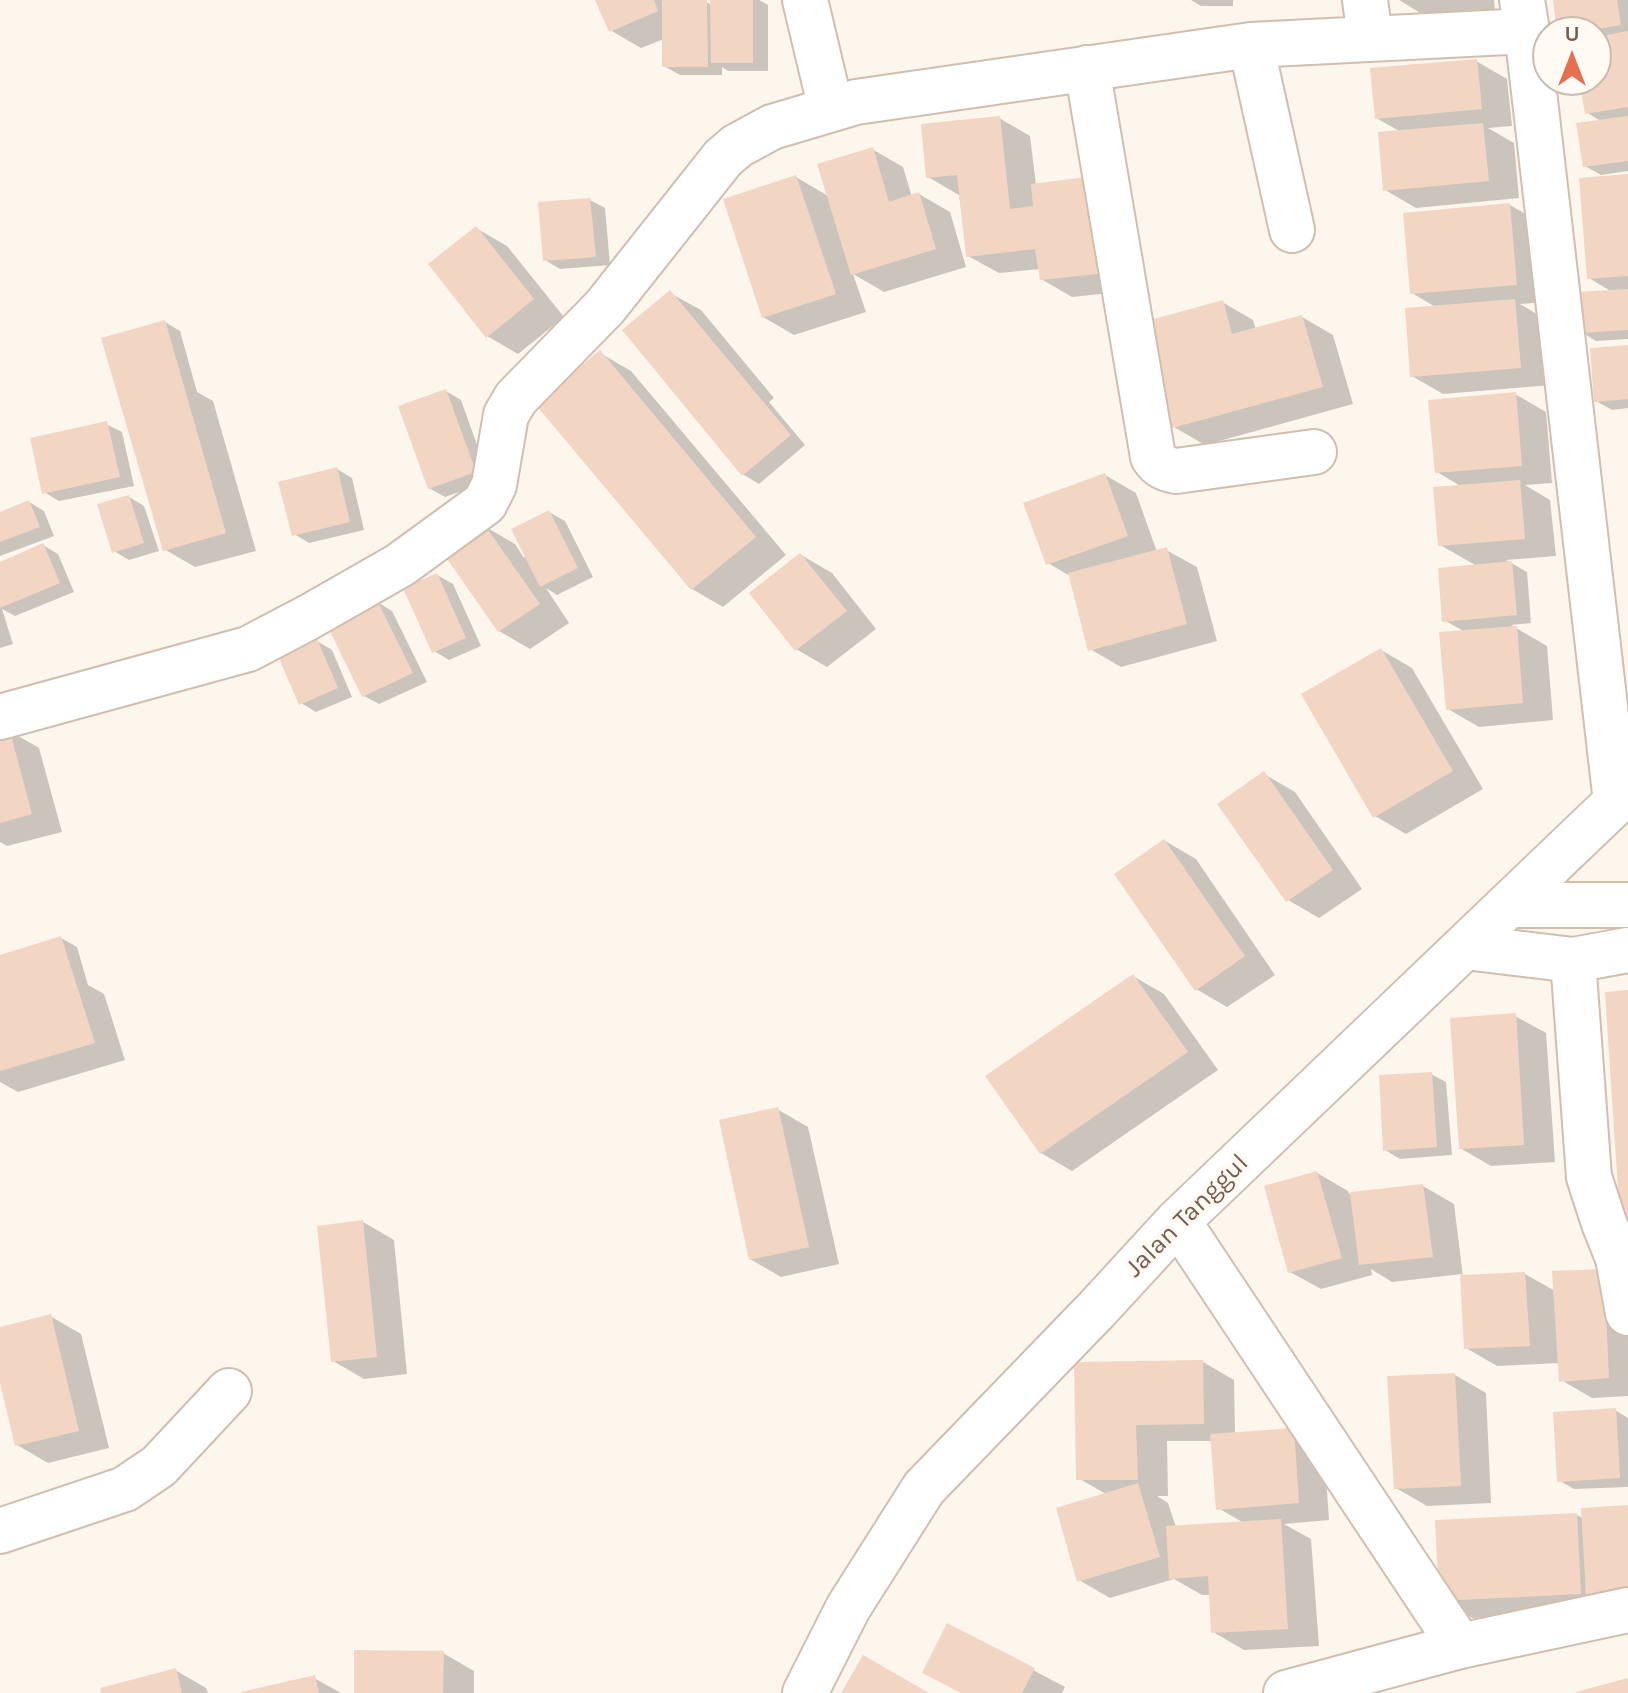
<!DOCTYPE html>
<style>
body{margin:0}
#map{position:relative;width:1628px;height:1693px;overflow:hidden;background:#fdf6ec;font-family:Karla,sans-serif}
canvas{display:block}
.north{position:absolute;left:1532px;top:16px;width:80px;height:80px;box-sizing:border-box;background:#fffaf3;border:2px solid #cabbb1;border-radius:50%;rotate:0deg;font-size:22px;font-weight:700;line-height:32px;text-align:center;color:#7a5c4d}
.north::after{content:'';display:block;margin:auto;width:28px;height:36px;background:#e76f51;clip-path:polygon(50% 0,100% 100%,50% 72%,0 100%)}
</style>
<div id="map">
<canvas width="1628" height="1693"></canvas>
<div class="north">U</div>
</div>
<script>
const c = document.querySelector('canvas').getContext('2d');
c.lineJoin = 'round';
function fillPath(path, color) {
  c.fillStyle = color;
  c.fill(path, 'evenodd');
}
function trace(path, color, width, dash) {
  c.strokeStyle = color;
  c.lineWidth = width;
  c.lineCap = dash ? 'butt' : 'round';
  c.setLineDash(dash || []);
  c.stroke(path);
}
function drawText(font, color, halo, rows, align = 'center') {
  c.font = font + ' Karla,sans-serif';
  c.lineWidth = 8;
  c.setLineDash([]);
  c.textBaseline = 'middle';
  c.strokeStyle = halo;
  c.fillStyle = color;
  for (const [text, x, y, turn = 0] of rows) {
    c.save();
    c.translate(x, y);
    c.rotate((+turn || 0) * Math.PI / 180);
    c.textAlign = isNaN(turn) ? turn : align;
    if (halo) c.strokeText(text, 0, 0);
    c.fillText(text, 0, 0);
    c.restore();
  }
}
const shadow = new Path2D(`
 M597,0H676L706,2L712,5V0H759L768,5V71H728L722,67V75H680L664,66V39L641,48L610,30Z
 M1191,0H1233V6H1201Z
 M1399,0H1494L1495,10L1430,19Z
 M1555,0H1628V171L1601,175L1585,166L1602,122L1586,112L1581,80H1596V32H1559Z
 M1476,61L1507,79L1512,126L1488,128L1514,143L1519,198L1416,208L1385,190L1401,132L1376,118Z
 M999,118L1030,136L1036,185L1085,179L1128,291L1072,297L1041,279L1040,269L999,273L968,256L959,195L928,177Z
 M872,149L903,167L912,197L919,194L950,212L966,267L884,292L853,274L866,312L794,335L763,317L796,177L828,196Z
 M1628,176V339L1596,341L1581,332L1612,292L1589,278Z
 M590,200L605,208L610,265L560,269L545,260Z
 M1510,205L1541,223L1547,302L1520,304L1545,319L1551,385L1443,394L1412,376L1437,308L1412,293Z
 M476,228L507,246L564,317L518,354L487,336Z
 M670,293L701,310L774,398L769,402L805,445L759,484L744,475L624,330Z
 M1222,302L1253,320L1256,330L1302,317L1333,335L1353,404L1205,445L1174,427Z
 M165,322L180,331L197,392L213,401L256,551L195,567L164,549Z
 M1628,347V408L1612,410L1596,401Z
 M600,353L631,371L786,555L723,607L692,589Z
 M446,391L461,400L490,481L445,497L429,488Z
 M1515,394L1546,412L1552,483L1525,485L1550,500L1556,556L1506,560L1527,572L1531,623L1511,625L1547,646L1553,720L1479,727L1448,709L1465,632L1444,620L1477,566L1440,545L1462,487L1437,472Z
 M106,424L122,432L134,486L59,501L44,492Z
 M337,469L352,478L364,530L309,543L294,534Z
 M1105,475L1136,493L1157,552L1166,550L1197,567L1217,641L1121,667L1090,649L1070,576L1048,563Z
 M129,497L144,506L159,551L129,560L114,551Z
 M29,502L44,511L54,536L0,556V514Z
 M549,512L565,521L593,577L557,595L546,588L569,623L530,649L499,631L484,526L515,544L524,558Z
 M43,545L58,554L74,592L15,616L2,609L13,644L0,648V564Z
 M801,555L832,573L876,629L827,667L796,649Z
 M437,575L453,584L481,646L449,660L434,651Z
 M377,602L392,611L427,682L379,704L364,696Z
 M317,641L332,650L352,697L316,712L301,703Z
 M1381,650L1412,668L1483,789L1406,834L1375,816Z
 M8,730L39,748L62,832L7,846L0,842V733Z
 M1264,774L1295,792L1362,889L1319,918L1288,900Z
 M1165,841L1196,859L1275,975L1227,1007L1196,989Z
 M61,938L77,947L88,985L104,994L125,1060L18,1092L0,1082V957Z
 M1133,976L1164,994L1218,1070L1072,1171L1041,1153Z
 M1515,1016L1546,1033L1555,1162L1491,1166L1460,1148Z
 M1431,1074L1446,1082L1452,1155L1400,1159L1385,1150Z
 M777,1109L808,1127L839,1264L781,1277L750,1259Z
 M1317,1173L1348,1191L1349,1194L1423,1186L1454,1204L1463,1277L1525,1274L1555,1291L1628,1285V1396L1592,1398L1561,1380L1560,1363L1497,1366L1466,1348L1462,1274L1392,1282L1371,1269L1372,1275L1321,1289L1290,1272Z
 M363,1222L394,1240L407,1374L364,1379L333,1361Z
 M50,1316L81,1334L109,1448L48,1463L17,1445L0,1375V1329Z
 M1203,1362L1234,1380L1235,1434L1293,1430L1324,1448L1329,1520L1284,1524L1311,1539L1319,1646L1244,1650L1213,1632L1211,1595H1202L1174,1579L1110,1598L1079,1580L1106,1494L1078,1478ZM1167,1441H1212L1218,1508L1244,1523L1176,1527L1168,1503L1157,1496H1168Z
 M1455,1375L1486,1393L1491,1503L1427,1506L1396,1488Z
 M1615,1410L1628,1418V1487L1574,1489L1558,1480Z
 M1628,1507L1612,1610L1472,1618L1441,1600L1577,1515L1584,1519Z
 M948,1625L1065,1687L1062,1693H961L925,1672Z
 M443,1653L474,1671V1693H356Z
 M175,1670L206,1688L208,1693H104Z
 M314,1678L341,1693H244Z`);
const building = new Path2D(`
 M595,0H654L658,11L609,32Z
 M662,0H707L708,67H662Z
 M710,0H753V63H711Z
 M1553,0H1617L1621,25L1578,32H1557Z
 M1628,31V107L1585,114L1579,80H1596V37Z
 M1477,59L1482,109L1375,119L1370,68Z
 M1000,116L1010,209L1033,206L1031,184L1086,177L1098,274L1040,280L1035,249L966,257L957,175L926,178L921,124Z
 M1628,116V161L1583,167L1576,123Z
 M1483,123L1489,181L1383,191L1378,132Z
 M873,147L889,202L919,192L936,249L851,275L817,164Z
 M1628,174V276L1587,279L1579,178Z
 M796,175L836,294L762,318L723,199Z
 M590,198L596,257L543,261L538,202Z
 M1510,203L1517,285L1410,294L1403,213Z
 M476,226L534,299L486,338L428,264Z
 M1628,289V330L1579,333L1576,292Z
 M670,290L791,435L742,476L622,330Z
 M1515,299L1521,368L1410,377L1405,308Z
 M1223,300L1232,334L1302,315L1323,387L1172,428L1143,322Z
 M165,320L226,533L163,551L101,338Z
 M1628,345V399L1594,402L1590,348Z
 M600,350L756,537L691,590L535,404Z
 M446,389L476,472L428,489L398,406Z
 M1516,392L1522,466L1435,473L1428,400Z
 M107,421L120,477L42,494L30,438Z
 M337,467L350,522L292,536L278,482Z
 M1105,473L1128,536L1046,565L1023,503Z
 M1520,480L1525,539L1438,546L1433,487Z
 M129,495L144,543L112,553L97,504Z
 M29,500L40,527L0,542V512Z
 M549,510L578,568L540,587L511,529Z
 M484,524L540,604L498,632L443,553Z
 M43,543L60,583L0,608V562Z
 M1167,547L1187,624L1088,651L1068,573Z
 M800,553L847,611L795,651L749,593Z
 M1512,561L1517,615L1442,622L1438,568Z
 M437,573L466,638L432,653L403,588Z
 M377,600L413,673L362,697L326,623Z
 M1517,626L1523,703L1446,710L1439,632Z
 M317,639L338,688L299,705L278,656Z
 M1381,648L1453,771L1373,818L1301,694Z
 M9,728L32,814L0,823V731Z
 M1264,771L1333,870L1286,902L1217,804Z
 M1164,839L1245,956L1195,991L1114,874Z
 M61,936L95,1043L0,1071V955Z
 M1133,974L1188,1052L1040,1154L985,1076Z
 M1628,990V1221H1620L1605,992Z
 M1516,1013L1524,1145L1459,1149L1450,1018Z
 M1432,1072L1437,1147L1383,1151L1379,1075Z
 M778,1107L809,1247L749,1260L719,1120Z
 M1317,1171L1342,1258L1288,1273L1264,1186Z
 M1423,1184L1433,1257L1359,1265L1350,1192Z
 M363,1220L377,1357L331,1362L317,1226Z
 M1604,1269L1609,1378L1559,1382L1552,1271Z
 M1525,1272L1530,1346L1464,1349L1460,1275Z
 M51,1314L79,1431L15,1446L0,1383V1327Z
 M1203,1360L1204,1424L1136,1425L1138,1480H1076L1074,1362Z
 M1455,1373L1461,1486L1394,1489L1387,1376Z
 M1616,1408L1620,1478L1557,1482L1553,1412Z
 M1294,1428L1299,1503L1216,1510L1210,1434Z
 M1138,1483L1160,1557L1077,1582L1056,1508Z
 M1628,1505V1591L1586,1594L1581,1508Z
 M1577,1513L1581,1594L1439,1601L1435,1520Z
 M1281,1519L1288,1629L1211,1633L1208,1576L1169,1579L1166,1526Z
 M947,1623L1035,1668L1022,1693H961L922,1673Z
 M354,1650L444,1651L443,1693H354Z
 M863,1655L929,1693H841Z
 M176,1668L182,1693H101L100,1688Z
 M315,1675L319,1693H241V1692Z
 M1628,1678V1693H1576V1692Z`);
const street = new Path2D(`
 M805,0L831,109
 M1365,0L1370,38
 M1522,0L1527,31L1616,802
 M1251,45L1292,230
 M1087,68L1153,457C1159,466 1165,469 1176,471L1314,452
 M0,717L248,649L309,617L400,565L485,503L494,485L506,415L516,398L605,307L723,158L737,146L772,127L856,102L1251,45L1527,31
 M1509,905H1628
 M1465,947L1573,960L1628,950
 M1573,960L1589,1177L1604,1223L1618,1258L1628,1313
 M1178,1221L1460,1646L1628,1610
 M0,1531L125,1489L159,1466L229,1391
 M805,1693L848,1608L924,1488L1098,1308L1178,1221L1616,802L1628,787
 M1286,1693L1460,1646`);
const streetNames = [
 ["Jalan Tanggul",1187,1216,-45]
];
fillPath(shadow, '#0003');
fillPath(building, '#f3d5c3');
trace(street, '#d1beb0', 48);
trace(street, '#fff', 44);
drawText('26px', '#7a5c4d', '#fffaf3', streetNames);
</script>
